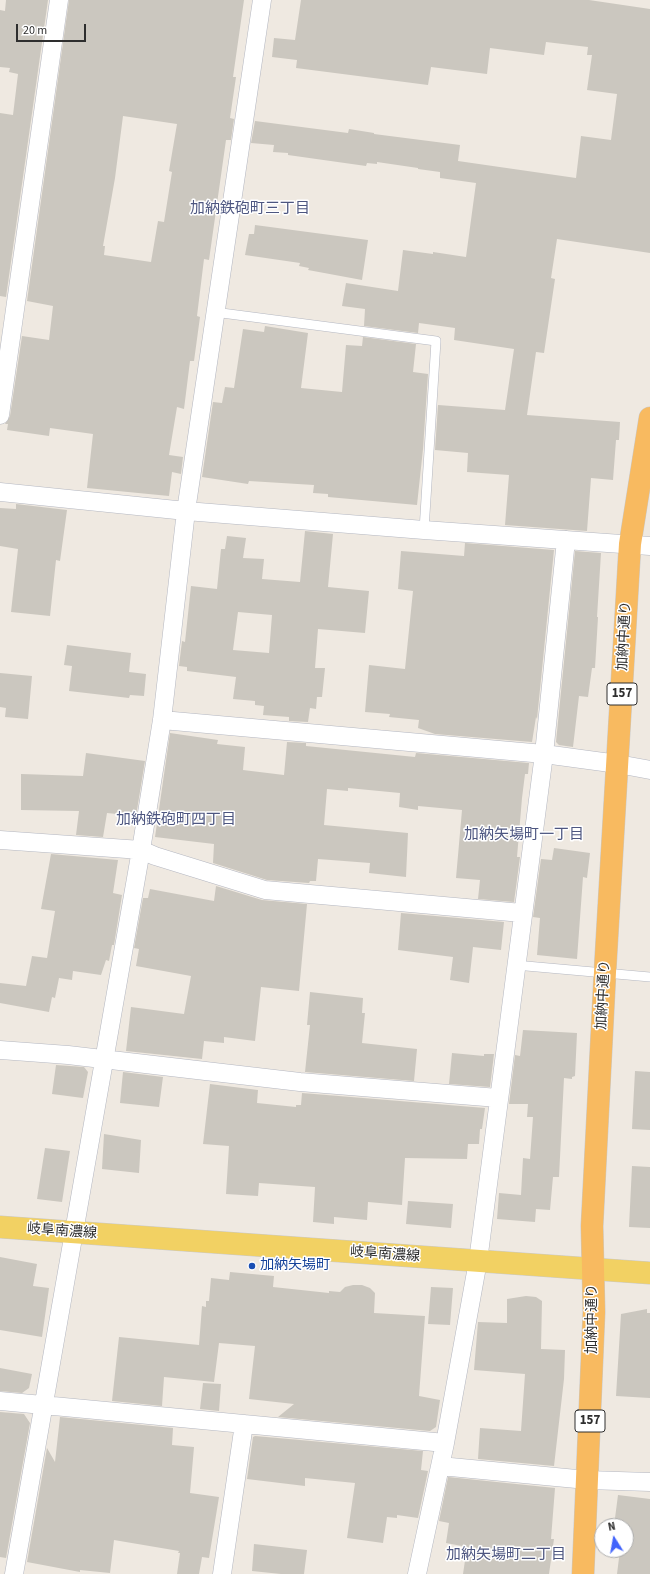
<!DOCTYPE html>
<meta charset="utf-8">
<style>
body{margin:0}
#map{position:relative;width:650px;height:1574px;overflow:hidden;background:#efe9e1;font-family:"Source Sans 3",sans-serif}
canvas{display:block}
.north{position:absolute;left:594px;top:1518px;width:40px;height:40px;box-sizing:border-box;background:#fff;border:1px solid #ababab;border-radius:50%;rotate:349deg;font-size:11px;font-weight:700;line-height:16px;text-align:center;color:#2e2e2e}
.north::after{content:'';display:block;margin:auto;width:14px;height:18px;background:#4264fb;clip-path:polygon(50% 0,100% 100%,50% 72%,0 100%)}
.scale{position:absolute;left:16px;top:24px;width:70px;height:18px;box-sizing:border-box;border:2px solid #2e2e2e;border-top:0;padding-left:5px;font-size:12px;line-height:14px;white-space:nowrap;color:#2e2e2e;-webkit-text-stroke:3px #fff;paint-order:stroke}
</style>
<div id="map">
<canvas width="650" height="1574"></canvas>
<div class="north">N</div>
<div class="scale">20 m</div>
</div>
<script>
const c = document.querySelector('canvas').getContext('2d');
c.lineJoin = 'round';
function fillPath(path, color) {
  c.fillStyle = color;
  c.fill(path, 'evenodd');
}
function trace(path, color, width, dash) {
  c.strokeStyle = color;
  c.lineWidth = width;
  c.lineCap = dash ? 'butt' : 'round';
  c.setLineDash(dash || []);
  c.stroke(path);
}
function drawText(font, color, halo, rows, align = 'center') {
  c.font = font + ' "Source Sans 3","Noto Sans JP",sans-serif';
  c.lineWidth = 3;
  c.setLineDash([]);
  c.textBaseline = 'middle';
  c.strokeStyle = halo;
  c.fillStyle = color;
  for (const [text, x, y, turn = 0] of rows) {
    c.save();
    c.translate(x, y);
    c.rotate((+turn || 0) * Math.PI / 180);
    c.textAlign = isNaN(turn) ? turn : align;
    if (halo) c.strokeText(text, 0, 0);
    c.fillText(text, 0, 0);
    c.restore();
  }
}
const building = new Path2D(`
 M6,0H48L6,297L0,296V113L13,115L18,74L9,72L10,68L0,67V10L5,11Z
 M69,0H244L233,77H236L230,118L234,119L231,140H226L209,260L204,259L197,316L200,317L194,361H190L184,409L177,407L169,455L183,457L181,474L172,472L169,496L87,488L93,434L50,428L49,436L7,430L8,424H5L10,416L22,336L49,340L53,306L27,301ZM123,116L177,124L169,171L172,172L164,222L158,221L151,262L104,255L105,246H103L115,178Z
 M301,0H589L650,9V253L557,239L551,278L555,279L544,353L536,352L527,415L620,422L619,440H616L613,480L591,478L587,531L505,525L509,475L467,472L468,453L435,450L438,405L505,410L514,349L454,340L455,328L419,323L418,333L364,326L365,309L342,306L346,283L398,291L403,250L433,254V252L466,257L476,183L440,178V172L418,169V168L377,162V164L367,163L366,166L288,155V153L273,152L274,145L251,143L255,121L348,133L349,129L374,133V134L460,145L458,161L576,178L581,136L611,140L617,94L587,90L592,55H587L588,47L546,42L544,55L490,48L487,74L431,67L428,85L296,68L297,60L272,57L274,38L295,40Z
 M255,225L368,240L362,280L308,270L309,268L299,266L300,263L245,255L249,234H254Z
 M265,326L308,333L301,388L342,392L346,345L362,346L363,337L416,344L413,372L428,374L423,449L417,505L328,497V494L313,493L314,485L249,481L248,484L202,477L213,402L222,403L225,387L234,388L243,329L264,332Z
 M16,504L67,510L60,561L56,560L50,616L11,612L18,549L0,546V508L16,509Z
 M305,531L333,534L328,587L369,591L365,633L318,629L315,668H325L322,697H317L316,709L310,708L308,722L289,721V717L263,715L264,706L255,705V701L233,699L236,677L187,671V667L179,666L182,641L185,642L191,586L217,589L221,549H225L227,536L246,538L243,558L264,559L262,579L300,582ZM238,612L272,615L269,653L233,650Z
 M465,543L554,550L537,719L536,717L532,742L435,734L418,728L419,720L389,717L390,714L365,712L369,665L405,669L413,591L398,589L401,551L464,556Z
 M575,551L601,553L597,617H598L595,668H592L588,697L579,696L573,747L559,745L556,742Z
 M67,645L131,653L129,672L146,674L144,696L130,695L129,698L69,691L72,666L64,665Z
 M0,673L32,676L28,719L5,717L6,708L0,707Z
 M170,733L218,740L217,744L245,747L243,770L284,775L287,742L306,743V746L415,757L416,753L529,763L528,774H525L522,798L517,857H520L514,902L478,899L480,880L456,878L462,810L418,806V810L399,807L400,793L348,788V791L327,789L324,825L408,833L406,877L369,873L370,863L318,859L316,881H310L309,883L267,880L213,863L214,844L155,837Z
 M86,753L145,761L136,816L107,813L103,837L76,835L79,811L21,810V774L83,776Z
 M554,848L590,853L587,878L583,877L577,959L537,955L540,918L533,917L541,859L552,860Z
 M51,854L118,860L113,893L122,895L114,945H112L109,961L106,960L101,975L73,971L72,980L59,978L55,998L52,997L49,1012L0,1003V983L26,986L32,956L47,958L55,911L41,909Z
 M216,886L262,900L307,904L299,991L261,987L255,1041L224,1037V1043L204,1041L202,1059L126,1051L131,1007L184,1014L191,976L136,966L139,949L134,948L143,898H148L150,889L214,901Z
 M401,913L504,922L501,950L473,947L469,983L450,980L453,957L398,950Z
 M310,992L363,998L362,1013H365L362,1043L417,1049L414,1081L305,1072L310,1025H307Z
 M523,1030L577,1033L575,1076L572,1077V1079L564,1078L559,1177H553L550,1210L536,1209L535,1222L497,1219L499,1193L521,1195L523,1158L530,1159L533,1117H527L528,1104H509L515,1055L520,1056Z
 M452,1053L484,1056V1054H494L490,1087L449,1084Z
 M56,1065L84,1067L88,1072L83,1098L52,1094Z
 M635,1071L650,1072V1130L632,1129Z
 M123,1072L163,1077L159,1107L120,1103Z
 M210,1084L258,1090L257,1103L296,1107V1105H301L302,1093L485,1108L482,1129H480L479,1144H468L467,1159L405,1158L402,1205L368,1202L367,1220L334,1217V1224L313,1222L315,1187L259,1183L258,1196L226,1194L229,1146L203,1144Z
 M104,1134L141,1140L139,1173L102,1169Z
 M45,1148L70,1151L62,1202L37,1199Z
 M632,1166L650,1167V1228L629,1227Z
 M408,1201L453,1204L451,1228L406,1224Z
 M0,1257L37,1264L33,1286L49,1288L42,1337L0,1330Z
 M230,1272L274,1276L273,1287L329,1293V1291L340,1292L345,1287L353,1285H362L370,1288L375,1293L374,1313L425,1316L419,1396L440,1400L436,1427L430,1431L278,1417L294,1404L249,1399L255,1346L219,1343L214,1382L164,1377L162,1406L112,1401L119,1337L199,1345L202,1306L206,1307V1301H209L211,1278L229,1280Z
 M431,1287L453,1288L450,1325L428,1324Z
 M526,1296L536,1297L542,1301L541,1349L565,1350L564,1379L554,1466L478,1459L480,1428L521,1431L525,1374L474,1370L478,1322L507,1323V1299Z
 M647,1309V1313H650V1398L616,1396L621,1314Z
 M0,1368L32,1374L29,1388L22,1393L0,1391Z
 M203,1383L221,1384L219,1411L200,1409Z
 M0,1412L24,1414L30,1423L6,1558L0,1557Z
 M60,1417L173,1428L172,1445L194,1447L190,1493L219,1497L209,1558L202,1557L199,1574H177L180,1553H178L179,1551L114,1540L110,1573L80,1570V1572L27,1562L47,1448L55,1462Z
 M255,1436L423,1451L421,1470L428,1471L418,1518L397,1515V1518L387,1517L383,1543L347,1538L355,1483L305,1478V1486L247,1479L253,1437Z
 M448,1477L555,1488L551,1539H554L549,1574H463L467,1547L446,1543L449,1523L439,1521Z
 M618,1495L650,1499V1574H617L620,1550H626V1526H614Z
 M254,1544L307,1550L304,1574H281L252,1571Z`);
const service = new Path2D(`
 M214,312L436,341L424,530
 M515,965L650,977`);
const minor = new Path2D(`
 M0,415L59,0
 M0,492L186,511L424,530L650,546
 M162,720L544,754L618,764L650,770
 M0,840L141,850L155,856L265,890L522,913
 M0,1050L68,1055L300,1082L498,1098
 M0,1401L445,1443
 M440,1466L587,1480L650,1482
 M14,1574L141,850L162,720L186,511L262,0
 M222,1574L244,1424
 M417,1574L445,1443L478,1261L544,754L566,540`);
const primary = new Path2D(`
 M0,1227L650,1273`);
const trunk = new Path2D(`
 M583,1574L594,1312L592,1226L605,972L630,544L650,418`);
const markers = [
 [252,1266,4,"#1a4fb4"]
];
const shields = [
 [622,694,30],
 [590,1421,30]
];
const shieldNames = [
 ["157",622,694],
 ["157",590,1421]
];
const streetNames = [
 ["加納中通り",625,636,-87],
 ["加納中通り",604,995,-87],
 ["岐阜南濃線",62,1232,4],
 ["岐阜南濃線",385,1255,4],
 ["加納中通り",593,1319,-90]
];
const transitNames = [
 ["加納矢場町",260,1266]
];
const neighbourhoodNames = [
 ["加納鉄砲町三丁目",250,210],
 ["加納鉄砲町四丁目",176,821],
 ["加納矢場町一丁目",524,836],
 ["加納矢場町二丁目",506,1556]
];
fillPath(building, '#cbc7bf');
trace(service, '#b4b7c1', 10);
trace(minor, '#b4b7c1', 19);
trace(primary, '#c9c9c9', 23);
trace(trunk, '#c9c9c9', 23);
trace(service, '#fff', 9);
trace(minor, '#fff', 18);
trace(primary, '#f2d163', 22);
trace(trunk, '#f8ba60', 22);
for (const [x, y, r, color] of markers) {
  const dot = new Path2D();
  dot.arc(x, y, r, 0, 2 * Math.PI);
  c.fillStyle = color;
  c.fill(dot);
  trace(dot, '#fff', 1.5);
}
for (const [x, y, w] of shields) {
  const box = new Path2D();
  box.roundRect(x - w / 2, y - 11, w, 22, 3);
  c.fillStyle = '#fff';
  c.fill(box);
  trace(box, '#2e2e2e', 1);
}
drawText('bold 13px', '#2e2e2e', null, shieldNames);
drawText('14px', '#2e2e2e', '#fff', streetNames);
drawText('14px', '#164399', '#fff', transitNames, 'left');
drawText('15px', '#4d5680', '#fff', neighbourhoodNames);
</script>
